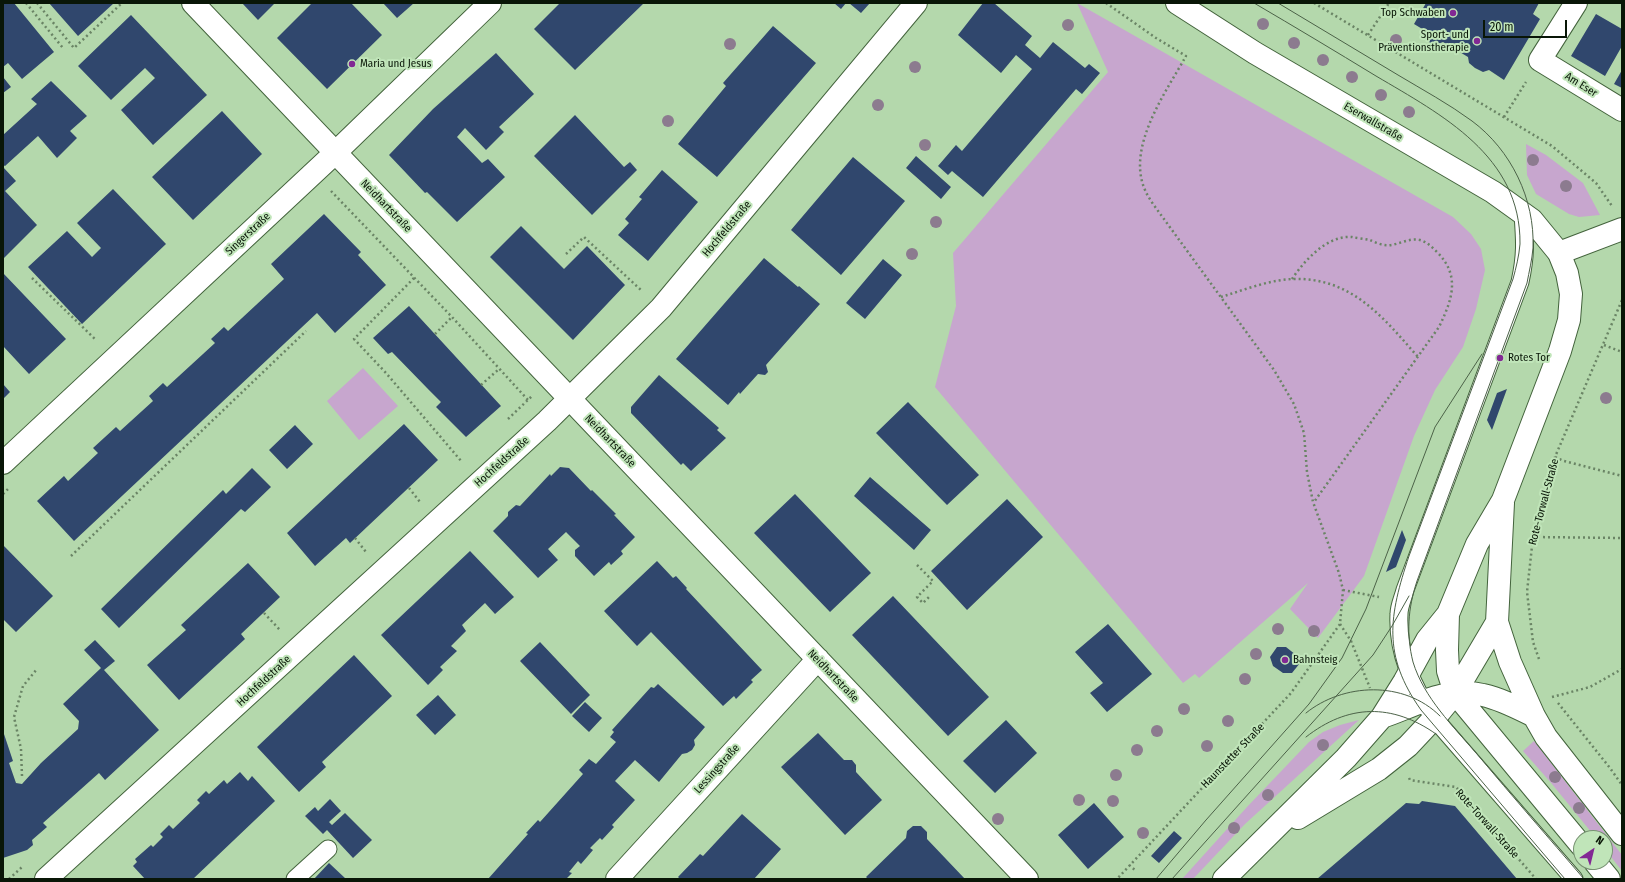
<!DOCTYPE html>
<meta charset="utf-8">
<style>
body{margin:0}
#map{position:relative;width:1625px;height:882px;overflow:hidden;background:#b4d8ac;font-family:"Fira Sans Condensed",sans-serif}
canvas{display:block}
.frame{position:absolute;inset:0;border:4px solid #091607;pointer-events:none}
.north{position:absolute;left:1573px;top:830px;width:40px;height:40px;box-sizing:border-box;background:#c0e5b9;border:1px solid #779272;border-radius:50%;rotate:35deg;font-size:11px;font-weight:700;line-height:16px;text-align:center;color:#091607}
.north::after{content:'';display:block;margin:auto;width:14px;height:18px;background:#822894;clip-path:polygon(50% 0,100% 100%,50% 72%,0 100%)}
.scale{position:absolute;left:1483px;top:20px;width:84px;height:18px;box-sizing:border-box;border:2px solid #091607;border-top:0;padding-left:5px;font-size:12px;line-height:14px;white-space:nowrap;color:#091607;-webkit-text-stroke:3px #c0e5b9;paint-order:stroke}
</style>
<div id="map">
<canvas width="1625" height="882"></canvas>
<div class="frame"></div>
<div class="north">N</div>
<div class="scale">20 m</div>
</div>
<script>
const c = document.querySelector('canvas').getContext('2d');
c.lineJoin = 'round';
function fillPath(path, color) {
  c.fillStyle = color;
  c.fill(path, 'evenodd');
}
function trace(path, color, width, dash) {
  c.strokeStyle = color;
  c.lineWidth = width;
  c.lineCap = dash ? 'butt' : 'round';
  c.setLineDash(dash || []);
  c.stroke(path);
}
function drawText(font, color, halo, rows, align = 'center') {
  c.font = font + ' "Fira Sans Condensed",sans-serif';
  c.lineWidth = 4;
  c.setLineDash([]);
  c.textBaseline = 'middle';
  c.strokeStyle = halo;
  c.fillStyle = color;
  for (const [text, x, y, turn = 0] of rows) {
    c.save();
    c.translate(x, y);
    c.rotate((+turn || 0) * Math.PI / 180);
    c.textAlign = isNaN(turn) ? turn : align;
    if (halo) c.strokeText(text, 0, 0);
    c.fillText(text, 0, 0);
    c.restore();
  }
}
const green = new Path2D(`
 M1077,3L1453,217L1471,234L1481,249L1485,270L1476,309L1463,347L1435,390L1414,436L1364,576L1318,638L1290,609L1308,583L1199,678L1195,674L1183,683L935,387L956,306L953,253L1108,72Z
 M1526,144L1546,155L1583,183L1600,215L1579,217L1569,214L1536,194L1527,175Z
 M363,368L398,406L359,440L327,401Z
 M1359,720L1245,824L1193,879H1182L1247,807L1309,742L1323,732L1340,725Z
 M1534,741L1622,855V871L1605,849V838H1596L1552,784L1523,751Z`);
const building = new Path2D(`
 M3,3H14L54,52L22,79L8,63L3,67Z
 M49,3H114L78,36Z
 M242,3H275L258,20Z
 M312,3H351L382,35L327,89L277,38Z
 M383,3H414L397,18Z
 M560,3H644L575,70L534,29Z
 M834,3H846L841,9Z
 M849,3H870L861,13Z
 M983,3H994L1032,36L1025,45L1040,58L1053,42L1085,68L1089,64L1100,73L1082,94L1076,89L983,197L952,171L948,175L938,166L956,145L962,151L1032,69L1016,55L1001,73L958,35Z
 M1426,3H1539L1533,14L1540,19L1504,80L1489,70L1483,72L1475,68L1469,63L1468,57L1443,42L1435,45L1429,42V33L1414,24Z
 M1596,14L1622,29V46L1605,76L1571,56Z
 M131,15L207,95L153,145L121,110L155,78L145,68L111,100L78,66Z
 M773,26L816,63L717,177L678,144L726,86L723,83Z
 M496,53L534,94L499,127L504,132L486,150L465,128L457,137L482,163L488,159L505,177L457,222L427,192L425,193L389,155L433,109Z
 M1622,70V88L1614,84Z
 M3,77L11,87L3,93Z
 M51,81L87,116L70,131L77,138L57,158L38,136L5,166L3,165V135L37,104L31,99Z
 M222,111L262,154L193,220L152,177Z
 M575,115L624,167L630,162L637,170L592,215L534,156Z
 M916,156L951,187L941,199L906,168Z
 M853,157L905,201L841,275L791,230Z
 M3,167L16,181L5,191L37,225L4,258Z
 M662,170L698,202L648,261L618,235L629,223L625,219L642,199L639,197Z
 M113,189L166,244L82,324L28,267L67,231L92,257L101,248L77,223Z
 M324,214L361,252L358,255L386,285L335,333L317,313L74,541L37,501L64,476L68,481L98,453L93,448L116,427L120,431L153,401L149,396L163,383L167,387L215,343L211,339L224,327L228,331L284,279L271,264Z
 M521,226L564,269L587,246L625,285L573,340L490,257Z
 M764,258L798,287L799,286L820,304L766,365L768,372L765,375L758,374L740,394L739,392L728,405L676,359Z
 M883,259L902,275L865,319L846,303Z
 M3,273L66,339L29,374L3,346Z
 M409,306L501,406L466,437L436,407L441,402L427,388L392,352L388,354L373,338Z
 M659,375L719,428L717,430L726,438L691,471L683,463L681,465L631,413V407Z
 M3,384L10,392L3,399Z
 M1507,389L1492,430L1487,420L1497,393Z
 M908,402L979,475L947,505L876,433Z
 M404,424L438,460L350,543L346,538L315,566L287,533Z
 M295,425L313,444L287,469L269,450Z
 M560,467L569,468L591,491L592,490L616,514L614,515L635,537L621,551L623,554L611,565L609,562L594,576L575,556V550L580,546L566,532L548,549L558,560L538,578L493,531L508,516V512L516,505L520,506L550,474L551,476Z
 M252,468L271,487L245,512L241,509L119,628L101,609L223,490L226,494Z
 M870,477L931,530L914,550L854,496Z
 M795,494L871,573L830,612L754,533Z
 M1007,499L1043,537L967,610L931,571Z
 M1402,530L1406,540L1396,567L1386,572Z
 M3,545L53,596L16,632L3,619Z
 M470,551L514,597L495,614L485,603L462,625L466,631L451,646L457,651L440,667L443,670L428,685L381,635Z
 M657,561L673,578L676,576L687,588L686,589L762,670L751,680L753,682L736,699L734,696L723,706L651,632L637,646L604,611Z
 M248,563L280,597L241,634L245,639L179,700L147,665L186,630L181,625Z
 M893,596L989,697L948,736L852,635Z
 M1108,624L1152,674L1107,712L1090,693L1103,683L1075,652Z
 M95,640L115,661L104,670L159,730L105,780L99,773L43,823L47,827L32,840L33,845L27,850L3,858V731L13,761L9,763L16,783L22,784L41,763L78,729L79,721L63,704L101,668L84,650Z
 M540,642L590,695L571,714L520,661Z
 M1277,647H1286L1296,655L1300,663L1292,673H1283L1273,666L1270,657Z
 M354,655L392,696L322,762L326,767L299,792L257,747Z
 M658,684L705,727L694,740L695,745L692,750L687,753L682,754L659,782L635,760L615,781L635,800L612,825L614,827L602,840L600,838L590,848L593,850L581,864L578,861L569,872L572,873L566,879H488L528,834L526,833L538,820L540,822L583,774L579,770L589,759L596,764L616,742L610,737L614,732L612,730L651,687L654,688Z
 M438,695L456,715L435,735L416,715Z
 M585,702L602,718L589,732L572,716Z
 M1006,720L1037,753L995,793L963,761Z
 M818,733L844,760H852L856,765V772L882,800L845,835L781,767Z
 M240,772L248,781L252,776L275,801L193,879H145L133,866L137,862L135,859L151,845L153,847L163,837L160,834L169,825L173,829L200,803L197,800L206,791L209,794L224,780L227,784Z
 M330,799L341,811L329,822L332,825L345,813L372,840L353,858L327,830L323,834L305,816L315,807L318,811Z
 M1422,801L1455,806L1517,879H1317L1406,803L1419,804Z
 M1094,803L1124,837L1088,869L1058,835Z
 M742,814L781,849L754,879H680L678,877L700,854L703,856Z
 M913,826H921L927,832V839L965,879H868L866,877L906,838L907,831Z
 M1174,831L1182,838L1159,863L1151,856Z
 M329,863L346,879H314Z`);
const path = new Path2D(`
 M26,3L63,48
 M37,3L74,48L122,3
 M1106,3L1156,38L1186,56C1166,92 1126,147 1145,190C1147,195 1150,199 1153,204L1274,370L1294,404L1304,433L1307,472L1313,502L1339,573L1343,590L1340,624L1291,693L1117,879
 M1314,3L1552,146L1596,183L1612,206
 M1368,35L1389,3
 M1504,117L1526,82
 M331,191L452,317L528,400
 M566,254L584,237L642,291
 M32,278L96,340
 M414,278L354,339L386,373L462,462
 M1292,279C1304,261 1327,235 1352,237C1357,238 1364,239 1370,240C1374,242 1379,244 1384,245C1396,247 1408,237 1420,240C1427,242 1432,247 1437,252C1461,276 1452,300 1439,327L1314,502
 M1221,297C1244,290 1268,280 1293,279C1351,277 1383,317 1418,357
 M435,334L452,317
 M1604,345L1622,352
 M481,385L499,369
 M508,419L532,396
 M1555,457L1564,461L1622,476
 M409,488L420,502
 M3,494L9,488
 M1533,537L1622,538
 M355,538L366,552
 M71,556L306,331
 M917,565L933,581L917,597L923,603L929,597
 M1343,590L1379,597
 M264,613L280,630
 M1340,624L1351,641L1370,688
 M1539,659L1533,642L1527,592L1533,537L1555,457L1622,300
 M1552,697L1590,687L1622,669
 M1558,703L1610,768L1622,785
 M22,776L21,749L14,717L23,686L37,669
 M1409,778L1410,780L1456,787L1536,879
 M1129,865L1135,870
 M9,879L22,867`);
const service = new Path2D(`
 M1523,214C1525,241 1526,255 1520,282L1405,590C1403,598 1399,606 1399,614C1397,653 1413,688 1434,718L1574,879
 M295,879L328,849`);
const minor = new Path2D(`
 M193,3L1027,879
 M1576,3L1540,60L1622,110
 M1559,253L1622,229
 M3,463L335,153L490,3
 M46,879L547,421L661,308L916,3
 M617,879L818,659`);
const secondary = new Path2D(`
 M1177,3L1255,53L1493,192L1532,220L1559,253L1567,273L1571,294L1569,320L1560,351L1503,500L1477,544L1448,614L1447,650L1448,671L1455,693L1581,845
 M1503,503L1497,622L1510,662L1534,716L1546,737L1622,834
 M1382,717C1414,706 1448,686 1483,695C1501,699 1518,708 1534,716
 M1298,818L1379,769L1408,746L1438,714L1455,693L1497,622
 M1595,862L1609,879
 M1224,879L1346,758L1382,717L1404,682L1427,640L1448,614`);
const tram = new Path2D(`
 M1254,3C1295,27 1335,51 1376,76C1442,115 1521,156 1520,244C1519,256 1516,268 1513,279L1409,556C1389,616 1382,655 1421,710L1565,879
 M1278,3C1318,27 1358,51 1398,75C1423,90 1449,104 1472,121C1511,150 1535,199 1533,248C1532,260 1529,272 1527,283L1417,581C1408,608 1406,634 1413,662C1424,698 1453,726 1477,754C1512,796 1548,837 1584,879
 M1306,713C1343,683 1404,680 1440,716
 M1306,737C1348,704 1392,703 1436,734
 M1156,879L1206,820L1309,704L1342,658L1366,609L1435,427L1482,354
 M1172,879L1373,655L1392,626L1409,596`);
const trees = [
 [1263,24],
 [1068,25],
 [1396,40],
 [1294,43],
 [730,44],
 [1323,60],
 [915,67],
 [1352,77],
 [1381,95],
 [878,105],
 [1409,112],
 [668,121],
 [925,145],
 [1533,160],
 [1566,186],
 [936,222],
 [912,254],
 [1606,398],
 [1278,629],
 [1314,631],
 [1256,654],
 [1245,679],
 [1184,709],
 [1228,721],
 [1157,731],
 [1323,745],
 [1207,746],
 [1137,750],
 [1116,775],
 [1555,777],
 [1268,795],
 [1079,800],
 [1113,801],
 [1579,808],
 [998,819],
 [1234,828],
 [1143,833]
];
const markers = [
 [1453,13,4,"#822894"],
 [1477,41,4,"#822894"],
 [352,64,4,"#822894"],
 [1500,358,4,"#822894"],
 [1285,660,4,"#822894"]
];
const poiNames = [
 ["Top Schwaben",1445,13,"right"],
 ["Sport- und",1469,35,"right"],
 ["Präventionstherapie",1469,48,"right"],
 ["Maria und Jesus",360,64],
 ["Rotes Tor",1508,358],
 ["Bahnsteig",1293,660]
];
const streetNames = [
 ["Am Eser",1581,85,32],
 ["Eserwallstraße",1373,122,30],
 ["Neidhartstraße",386,206,46],
 ["Hochfeldstraße",727,229,-50],
 ["Singerstraße",248,234,-43],
 ["Neidhartstraße",610,441,46],
 ["Hochfeldstraße",502,462,-42],
 ["Rote-Torwall-Straße",1544,502,-75],
 ["Neidhartstraße",833,676,46],
 ["Hochfeldstraße",264,681,-43],
 ["Haunstetter Straße",1233,756,-46],
 ["Lessingstraße",717,769,-48],
 ["Rote-Torwall-Straße",1487,824,48]
];
fillPath(green, '#c7a6ce');
fillPath(building, '#30476d');
trace(service, '#43633c', 19);
trace(minor, '#43633c', 24);
trace(secondary, '#43633c', 24);
trace(path, '#6a8465', 2.5, [2, 3]);
trace(service, '#fff', 17);
trace(minor, '#fff', 22);
trace(secondary, '#fff', 22);
trace(tram, '#4c6248', 1);
c.fillStyle = '#8c7b8f';
for (const [x, y] of trees) {
  c.beginPath();
  c.arc(x, y, 6, 0, 2 * Math.PI);
  c.fill();
}
for (const [x, y, r, color] of markers) {
  const dot = new Path2D();
  dot.arc(x, y, r, 0, 2 * Math.PI);
  c.fillStyle = color;
  c.fill(dot);
  trace(dot, '#c0e5b9', 1.5);
}
drawText('11px', '#091607', '#c0e5b9', poiNames, 'left');
drawText('11px', '#091607', '#c0e5b9', streetNames);
</script>
